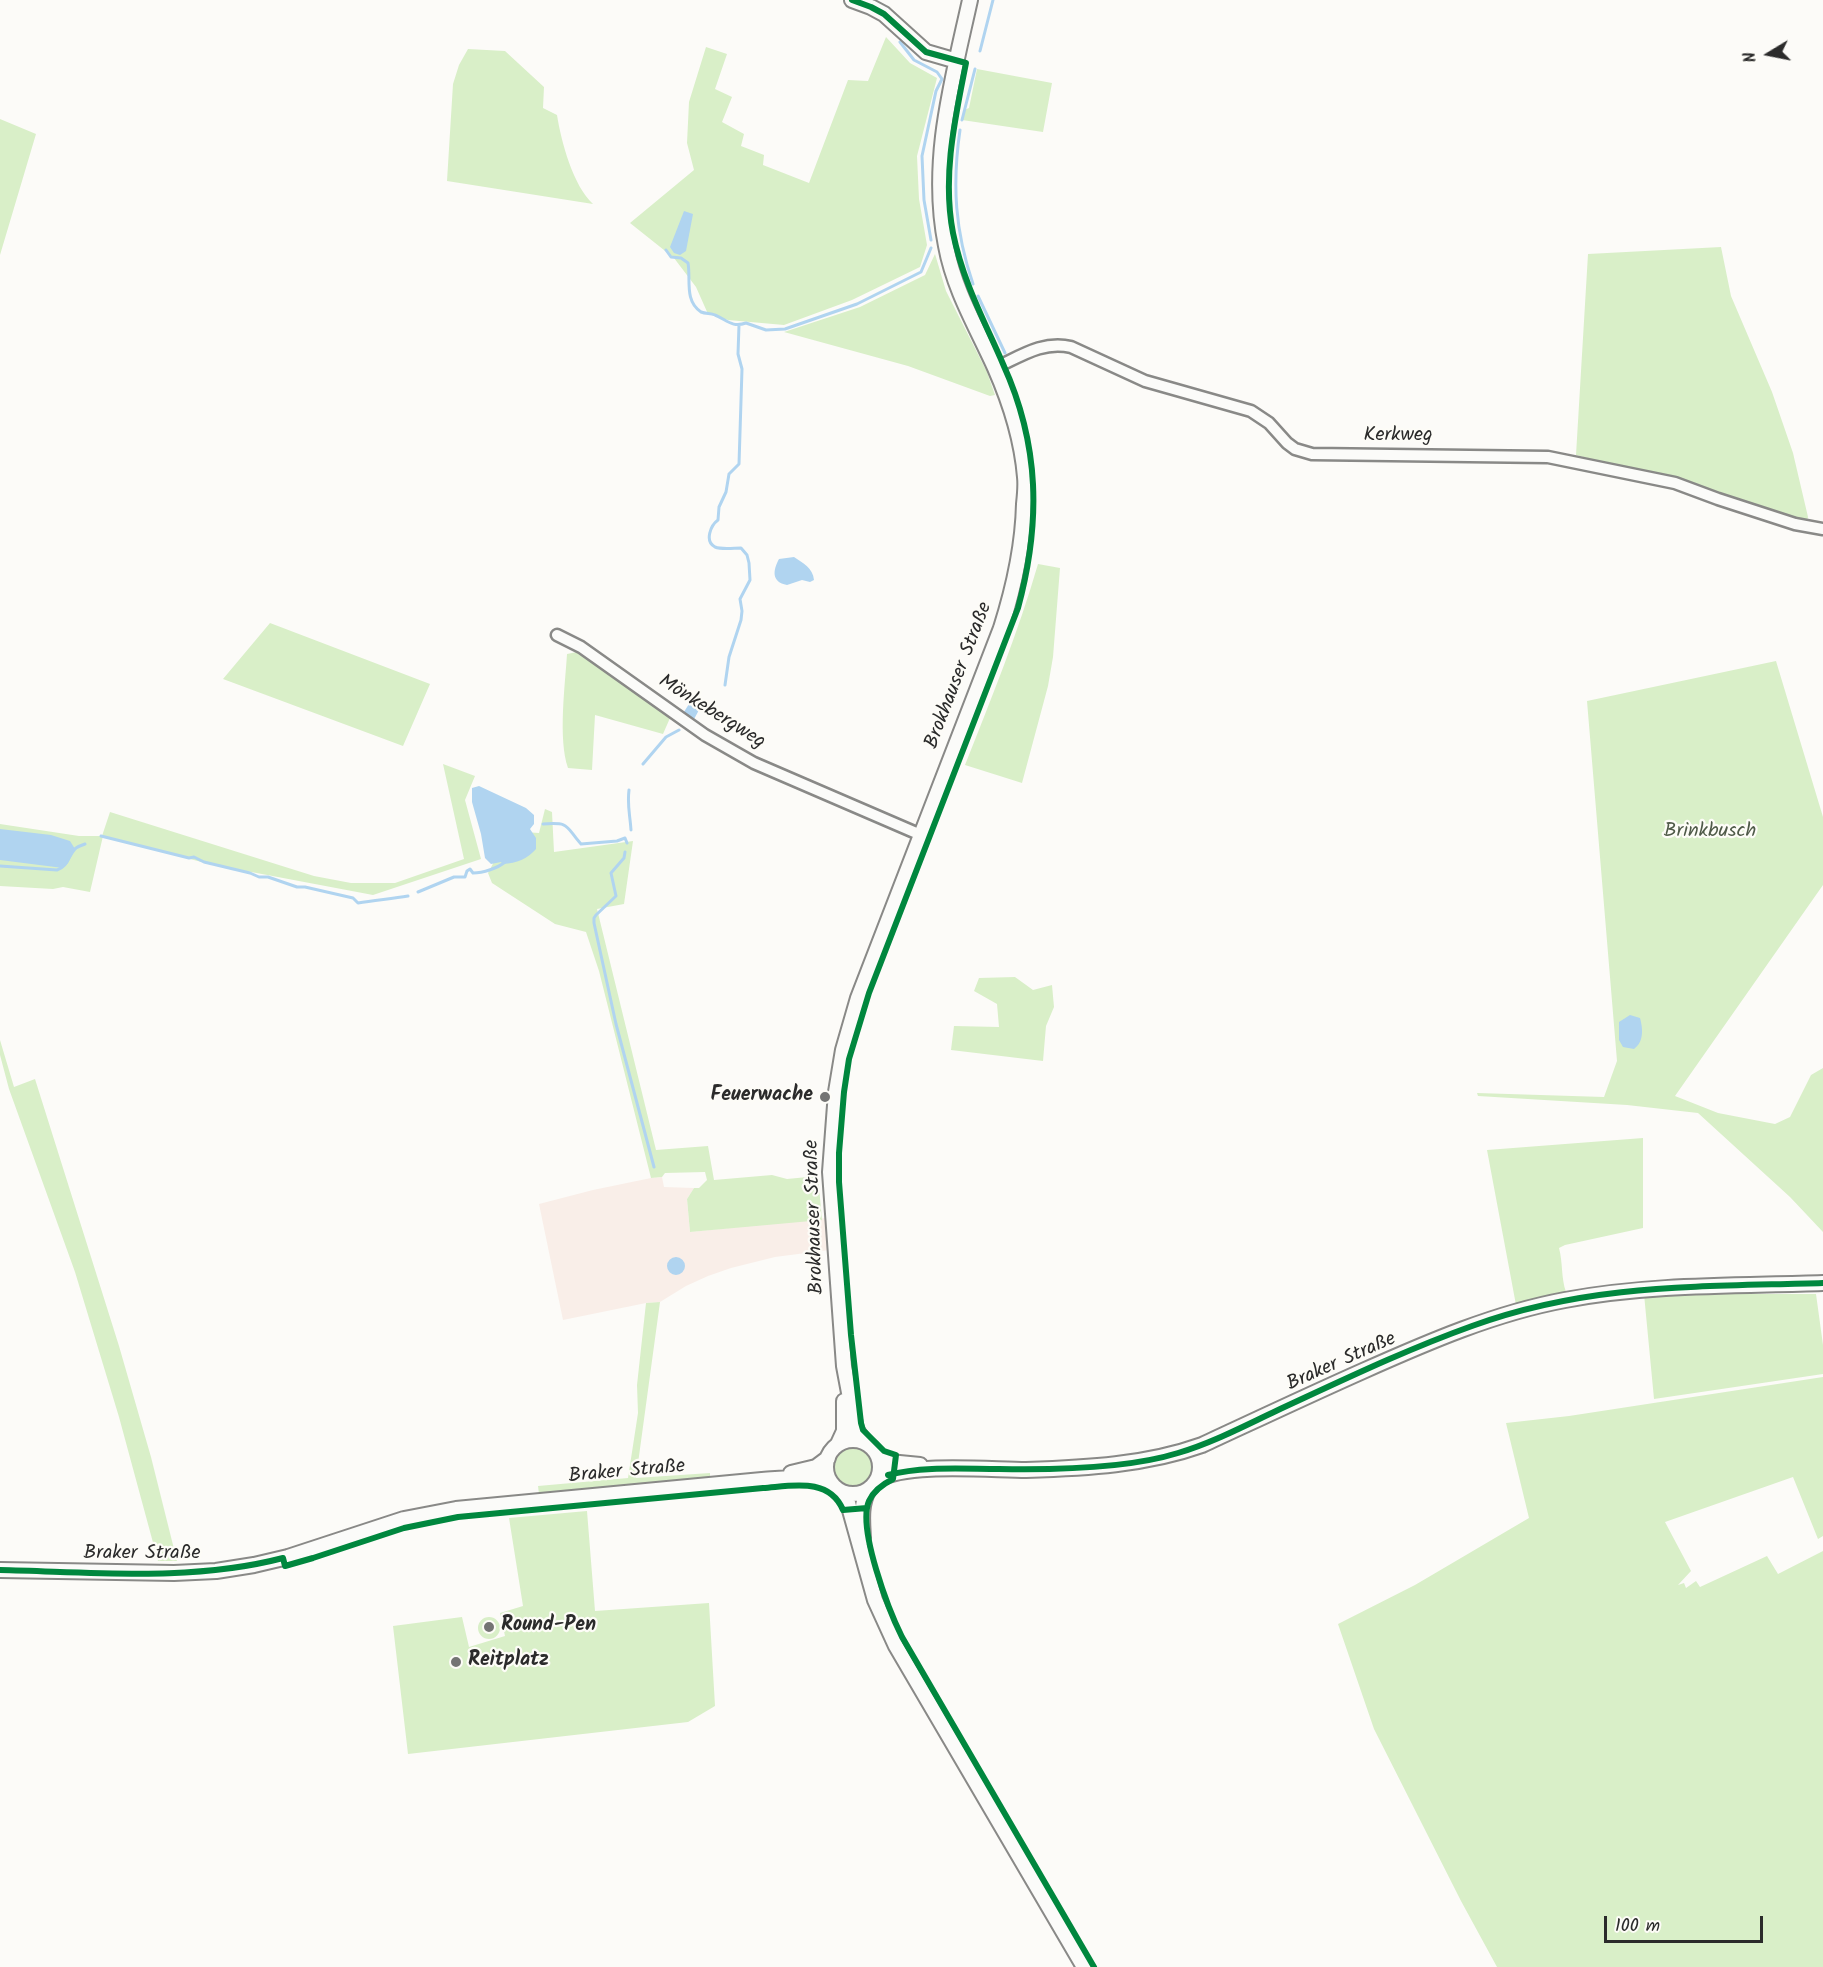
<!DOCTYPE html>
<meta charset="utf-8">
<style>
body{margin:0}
#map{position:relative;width:1823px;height:1967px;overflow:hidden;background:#fcfbf8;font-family:Kalam,sans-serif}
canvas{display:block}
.north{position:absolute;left:1739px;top:24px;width:60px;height:60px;-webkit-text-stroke:4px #fdfcf7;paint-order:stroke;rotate:260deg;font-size:16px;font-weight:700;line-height:24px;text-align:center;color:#2b2b2b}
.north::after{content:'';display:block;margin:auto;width:21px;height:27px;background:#2b2b2b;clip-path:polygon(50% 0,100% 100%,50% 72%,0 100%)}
.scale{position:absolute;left:1604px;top:1916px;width:159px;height:27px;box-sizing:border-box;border:3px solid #2b2b2b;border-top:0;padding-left:8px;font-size:18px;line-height:21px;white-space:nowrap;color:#2b2b2b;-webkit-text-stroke:4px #fdfcf7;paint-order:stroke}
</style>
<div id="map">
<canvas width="1823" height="1967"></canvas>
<div class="north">N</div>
<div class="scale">100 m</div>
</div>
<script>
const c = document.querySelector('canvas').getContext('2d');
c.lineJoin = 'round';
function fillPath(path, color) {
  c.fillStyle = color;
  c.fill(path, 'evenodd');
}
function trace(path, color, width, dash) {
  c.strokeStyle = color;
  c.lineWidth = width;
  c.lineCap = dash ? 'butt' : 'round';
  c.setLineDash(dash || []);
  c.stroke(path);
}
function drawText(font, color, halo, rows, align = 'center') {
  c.font = font + ' Kalam,sans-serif';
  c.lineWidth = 4.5;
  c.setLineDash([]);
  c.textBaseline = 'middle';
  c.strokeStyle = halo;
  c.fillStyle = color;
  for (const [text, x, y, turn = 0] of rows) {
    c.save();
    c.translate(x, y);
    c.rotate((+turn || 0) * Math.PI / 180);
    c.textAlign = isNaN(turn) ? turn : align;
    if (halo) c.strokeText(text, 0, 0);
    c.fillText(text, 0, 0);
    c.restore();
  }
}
const built = new Path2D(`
 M662,1177L664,1187L694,1188L687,1199L690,1232L826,1218L829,1250L775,1257L731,1268L708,1276L686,1286L660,1302L646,1303L563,1320L539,1204L593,1190L651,1178Z`);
const green = new Path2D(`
 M886,37L910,63L937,78L917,156L919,199L927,245L920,267L852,300L784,325L728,320L708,314L696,287L674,258L630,223L694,170L687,143L689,102L706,47L727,54L715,89L732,97L722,122L744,134L741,146L764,155L763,165L809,183L848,80L868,81Z
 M468,49L505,51L544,87L543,108L557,115C561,141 573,186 593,204L447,181L453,84L459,65Z
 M977,69L1052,83L1043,132L962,120L964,110L969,108Z
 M0,119L36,134L0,255Z
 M1721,247L1731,296L1772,392L1793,453L1808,517L1806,525L1618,475L1621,467L1576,455L1588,254Z
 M935,254L946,291L987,372L995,395L990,396L908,366L784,332L860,307L925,275Z
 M1038,564L1060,568L1053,657L1048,686L1022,783L965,765C991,699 1018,633 1038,564Z
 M270,623L430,684L403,746L223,679Z
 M577,652L670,718L663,734L595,715L592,770L568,768C558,739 565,686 567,654Z
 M1776,661L1823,817V885L1675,1096L1718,1113L1775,1124L1790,1117L1811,1075L1823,1068V1232L1790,1197L1698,1113L1627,1105L1478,1096L1477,1093L1604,1097L1617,1061L1587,701Z
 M443,764L475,776L465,800L481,859L373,895L209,864L103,836L90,892L63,887L53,889L0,886V824L79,836H102L110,812L314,876L351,883H395L464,859Z
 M545,809L552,812L554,852L633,841L624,904L597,909L656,1150L708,1146L714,1180L772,1175L787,1179L818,1176L822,1220L690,1232L687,1199L694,1188H699L707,1180L705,1172L665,1173L662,1177L651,1178L599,971L586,932L555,924L492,883L488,873L496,858L524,832L539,833Z
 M1015,977L1033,990L1052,985L1054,1007L1046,1026L1043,1061L951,1050L954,1026L999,1027L997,1004L974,991L979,978Z
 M0,1040L14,1087L35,1079L119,1346L151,1457L177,1561H158L119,1417L75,1272L9,1089L0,1055Z
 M1643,1138V1228L1565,1245L1559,1248C1563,1263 1561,1278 1566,1292L1516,1305L1487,1150Z
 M1644,1294H1816L1823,1345V1374L1654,1399Z
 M660,1302L636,1478L710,1473V1479L539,1494L538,1486L628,1478L638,1413L637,1385L646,1303Z
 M1823,1377V1536L1818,1539L1793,1477L1665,1522L1691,1571L1678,1585L1684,1583L1686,1588L1696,1581L1700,1587L1767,1556L1778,1574L1823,1551V1967H1497L1461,1901L1374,1729L1338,1624L1415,1585L1529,1518L1506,1423L1569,1416Z
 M832 1467a20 20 0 1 1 40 0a20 20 0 1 1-40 0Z
 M587,1511L595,1611L709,1603L715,1706L688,1722L408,1754L393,1626L462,1617L469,1647L505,1636L500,1613L523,1606L509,1518Z
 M478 1628a11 11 0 1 1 22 0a11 11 0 1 1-22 0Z`);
const water = new Path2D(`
 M684,211L693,214L686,251L680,255L674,253L670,247Z
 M794,557C803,563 813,568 814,580L810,582L802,580L787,585C771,582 773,570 779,559Z
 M689,704L699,710L693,721L682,715Z
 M479,786L526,808L534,815V824L530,829L536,838V849C527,859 517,863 503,864L501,862L491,864L485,858L481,834L472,802V788Z
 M0,829L51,835L70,841L75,849L68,863L63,868L0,860Z
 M1630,1015L1640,1018C1643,1029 1644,1042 1634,1049L1623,1047L1619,1040V1022Z
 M667 1266a9 9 0 1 1 18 0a9 9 0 1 1-18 0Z`);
const stream = new Path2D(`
 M900,42L914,60L937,72L942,79L936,91L922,156L924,200L931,240
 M980,51L993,0
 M962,120L975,69
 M960,130C952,185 955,231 973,284
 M666,250L671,257L681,258L688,263C691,279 684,301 701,312C706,314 711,313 715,315C727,320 732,328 746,323L766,330L785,329L857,304L921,272L931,248
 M978,296L1005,353
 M725,685L729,657L741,620L742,611L740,599L750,580L749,563L747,555L741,548C734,548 722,550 715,547C704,541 711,525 718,520L719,507L726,492L729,474L739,464L742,369L738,354L739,325
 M643,764L666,737L679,730
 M629,790C627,806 630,814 631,830
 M543,824C571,822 565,826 581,844L617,841L625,838L627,843
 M101,836L189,858L194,857L204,862L250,873L259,877H268L297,887H305L353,898L358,903C374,900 391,899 408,896
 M625,852L624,858L611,873L616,896L596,915L594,918V923L616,1024L654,1167
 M0,866L57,870C69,866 68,855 76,848C79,846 82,845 85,844
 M418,892L454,877H465L467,871L470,869L473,873C483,873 498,868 505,862`);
const street = new Path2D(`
 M995,368C1019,357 1043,340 1071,347L1145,381L1251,411L1269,423L1287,443L1295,449L1312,454L1548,457L1675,483L1718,499L1795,524L1823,529
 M557,635L581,647L705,735L754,763L921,835`);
const secondary = new Path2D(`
 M852,0L871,7L884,14L926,52L957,61
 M826 1467a27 27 0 1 1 54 0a27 27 0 1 1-54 0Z
 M865,1442L856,1430L844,1366L830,1172L836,1092L843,1050L858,998L1001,628C1014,587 1023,548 1024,504C1025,495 1026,486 1025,477C1022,440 1010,402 995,368C977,328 954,290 946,246C929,162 952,82 970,0
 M838,1444L844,1431V1401
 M878,1455L889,1462L920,1465
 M791,1473L816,1467L828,1458
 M877,1480C906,1462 990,1470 1026,1470C1086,1468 1146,1465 1202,1445C1256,1420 1309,1395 1363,1371C1428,1342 1495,1313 1565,1300C1650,1284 1737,1286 1823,1283
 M840,1491L848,1503L875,1600L896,1646L1084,1967
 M863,1538C862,1521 860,1504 869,1489
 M0,1570L174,1573L216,1571L254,1565L288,1557L404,1519L456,1509L762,1480C783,1479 812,1474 831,1483`);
const cycleway = new Path2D(`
 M852,0L871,7L884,14L926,52L966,63C955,119 942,176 953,233C963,282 984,320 1003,364C1040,445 1041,523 1018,608L869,993L849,1059L844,1092L839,1153V1182L851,1335L861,1423L863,1430L884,1451L896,1455L893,1479C883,1484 873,1492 869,1501C857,1528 889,1611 902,1637L1094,1967
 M888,1475C923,1466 963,1469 999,1469C1053,1470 1127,1469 1178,1453C1212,1443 1244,1426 1276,1411C1341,1381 1405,1350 1472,1326C1590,1283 1700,1287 1823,1283
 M0,1570C94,1572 191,1582 283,1558L285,1566L313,1558L404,1528L458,1517L763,1488C792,1486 829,1477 843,1510L867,1508`);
const markers = [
 [825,1097,6,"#747473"],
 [489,1627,6,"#747473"],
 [456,1662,6,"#747473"]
];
const streetNames = [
 ["Kerkweg",1398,437],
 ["Brokhauser Straße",960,676,-69],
 ["Mönkebergweg",711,713,32],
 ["Brokhauser Straße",816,1217,-92],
 ["Braker Straße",1342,1363,-24],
 ["Braker Straße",627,1473,-5],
 ["Braker Straße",142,1555]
];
const parkNames = [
 ["Brinkbusch",1710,833]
];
const poiNames = [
 ["Feuerwache",813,1097,"right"],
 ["Round-Pen",501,1627],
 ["Reitplatz",468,1662]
];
fillPath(built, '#f9eee8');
fillPath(green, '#d9efc8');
fillPath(water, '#b0d4f0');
trace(stream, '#b0d4f0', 3);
trace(street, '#898987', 15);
trace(secondary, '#898987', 18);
trace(street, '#fbfbf9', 10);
trace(secondary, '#fbfbf9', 14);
trace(cycleway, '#00873e', 6);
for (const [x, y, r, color] of markers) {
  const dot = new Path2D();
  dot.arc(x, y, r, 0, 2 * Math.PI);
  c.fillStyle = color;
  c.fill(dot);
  trace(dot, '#fdfcf7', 2);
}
drawText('20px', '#2b2b2b', '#fdfcf7', streetNames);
drawText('20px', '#4f5a48', '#fdfcf7', parkNames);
drawText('bold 20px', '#2b2b2b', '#fdfcf7', poiNames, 'left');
</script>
